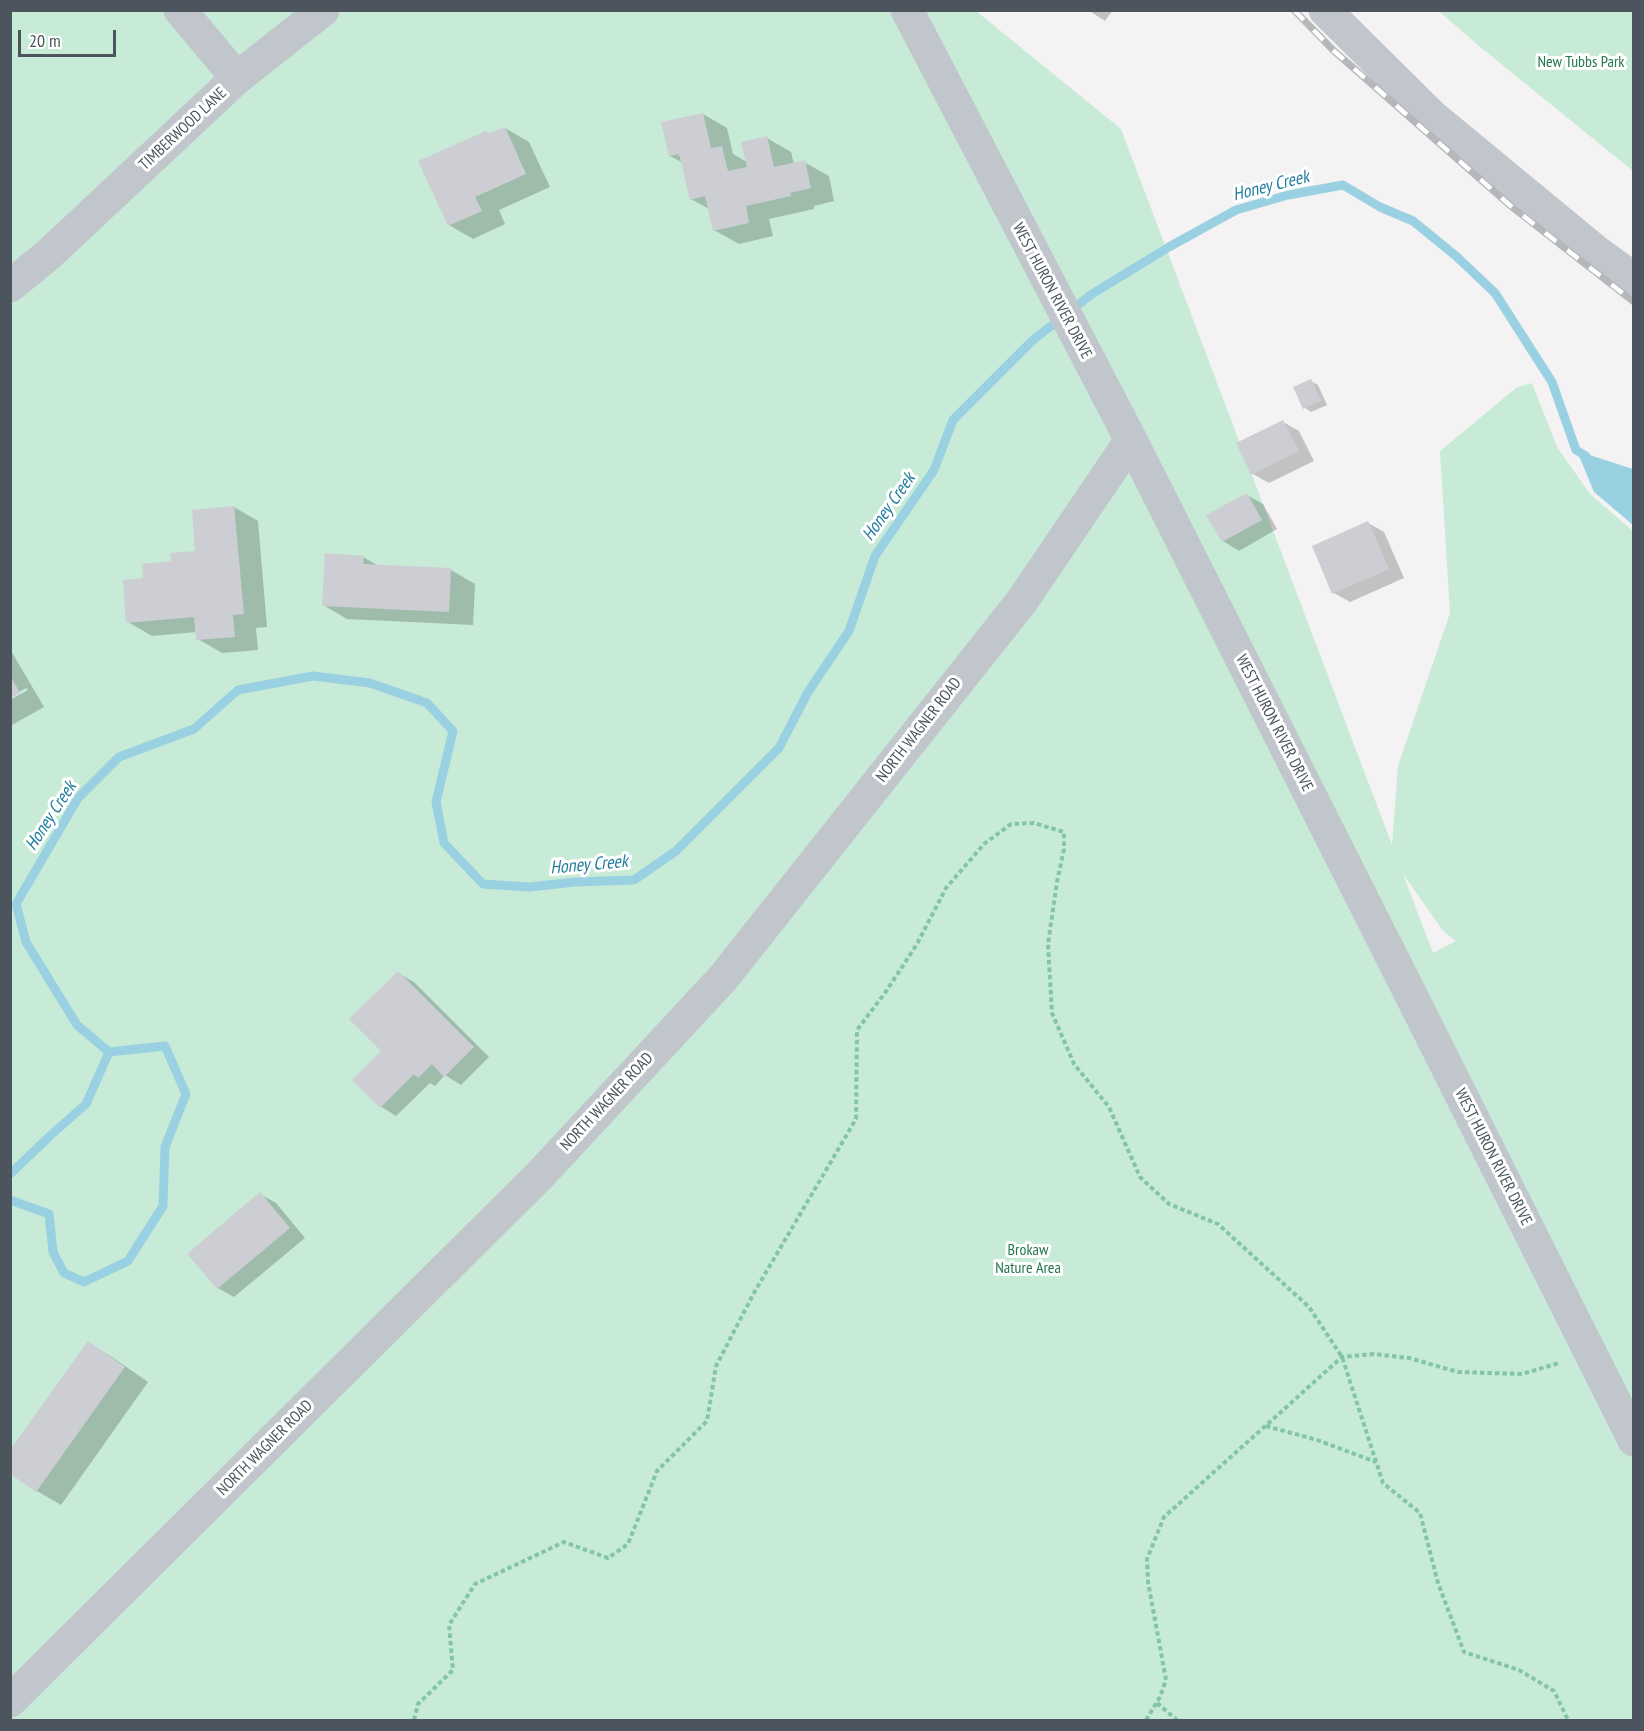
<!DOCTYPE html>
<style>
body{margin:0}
#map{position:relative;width:1644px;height:1731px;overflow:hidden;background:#f4f2f2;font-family:"PT Sans Narrow",sans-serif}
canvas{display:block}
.frame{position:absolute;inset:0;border:12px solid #4c555d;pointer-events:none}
.scale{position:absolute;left:18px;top:30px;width:98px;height:27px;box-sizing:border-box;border:3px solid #4c555d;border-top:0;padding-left:8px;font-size:18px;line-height:21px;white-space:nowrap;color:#4c555d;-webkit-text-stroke:4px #fff;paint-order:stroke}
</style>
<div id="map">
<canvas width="1644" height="1731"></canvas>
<div class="frame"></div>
<div class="scale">20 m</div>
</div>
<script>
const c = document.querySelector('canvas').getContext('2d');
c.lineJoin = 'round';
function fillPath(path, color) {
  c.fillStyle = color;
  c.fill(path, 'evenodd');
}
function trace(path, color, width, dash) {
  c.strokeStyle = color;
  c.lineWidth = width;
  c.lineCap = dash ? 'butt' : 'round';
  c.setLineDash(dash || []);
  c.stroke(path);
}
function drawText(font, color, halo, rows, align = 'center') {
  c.font = font + ' "PT Sans Narrow",sans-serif';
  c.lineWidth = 6;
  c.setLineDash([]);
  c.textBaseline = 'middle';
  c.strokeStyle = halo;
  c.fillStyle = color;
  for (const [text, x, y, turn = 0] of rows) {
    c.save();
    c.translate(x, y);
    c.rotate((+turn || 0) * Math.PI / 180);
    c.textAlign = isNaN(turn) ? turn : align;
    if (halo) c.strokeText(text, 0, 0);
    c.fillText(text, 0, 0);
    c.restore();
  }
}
const green = new Path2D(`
 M11,11H976L1121,129L1392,845L1398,766L1450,613L1440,451L1516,388L1532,383L1557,447L1590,494L1633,531V1720H11ZM1403,874L1444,932L1456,941L1433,953Z
 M1439,11H1633V171L1479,46Z`);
const water = new Path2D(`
 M1577,451L1633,469V525L1594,492Z`);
const shadow = new Path2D(`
 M1088,10H1113L1105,21Z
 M703,114L727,128L733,154L747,162L767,138L791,152L794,164L804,162L829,176L834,201L814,206V209L769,219L773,236L739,244L714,230L709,209L691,199L683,163L670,156Z
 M505,128L529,142L550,187L499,210L505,224L473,239L449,225L485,132L490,135Z
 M1311,381L1318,385L1327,405L1311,412L1304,407Z
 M1283,422L1299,431L1314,461L1269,483L1253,474Z
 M1247,495L1263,504L1277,529L1239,551L1223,541Z
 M234,507L258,521L267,627L256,628L258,650L222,653L198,639L197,632L152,636L128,622L144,579L172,563L197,552Z
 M1368,523L1384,532L1404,578L1350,602L1334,593Z
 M363,557L379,566L451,570L475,584L473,625L347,619L323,605Z
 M10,649L44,707L10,726V700L28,690L26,688L10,697Z
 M398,973L414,982L489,1057L461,1085L445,1075L435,1086L430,1083L396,1116L380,1106L383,1051Z
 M260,1194L276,1203L305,1238L234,1297L218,1288L189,1254Z
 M88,1343L112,1357L148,1382L61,1505L37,1491L10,1472Z`);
const stream = new Path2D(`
 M10,1174L52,1134L86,1104L109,1052
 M10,1200L49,1214L53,1252L64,1273L84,1282L128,1261L163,1206L165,1147L186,1094L165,1046L109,1052L77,1025L26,942L16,904L78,798L119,757L194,729L238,690L313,676L370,683L427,703L453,731L436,802L444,843L483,884L529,887L575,882L634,880L676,851L779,748L808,692L849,631L875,556L934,470L953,420L1033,340L1092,294L1169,247L1236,210L1288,195L1343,185L1380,207L1413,221L1456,256L1495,293L1552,382L1576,450L1586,456`);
const building = new Path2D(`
 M703,113L711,148L722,146L728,171L747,167L741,142L767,136L774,167L805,160L811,188L790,193L791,196L746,206L749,223L713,231L705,196L690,200L679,154L669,156L661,122Z
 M505,127L526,174L475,197L482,211L448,226L418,161L486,131L487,134Z
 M1311,379L1321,401L1303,409L1293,387Z
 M1283,420L1299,451L1251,475L1236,443Z
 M1247,493L1262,520L1222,542L1206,515Z
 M234,506L244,614L233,615L235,637L196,640L194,617L126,623L123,580L143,578L142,564L171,561L170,553L195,551L192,510Z
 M1368,521L1389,569L1332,594L1312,546Z
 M325,553L364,556L363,564L451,568L449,612L322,606Z
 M10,675L20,693L10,698Z
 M398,971L474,1047L444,1077L432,1064L418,1078L414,1074L380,1108L352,1080L381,1051L349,1019Z
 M260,1192L290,1228L217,1289L187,1254Z
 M88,1341L125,1367L36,1492L10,1474V1450Z`);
const path = new Path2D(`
 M1266,1426L1317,1440L1376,1462
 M1157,1703L1177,1720
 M414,1720L418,1704L453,1670L449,1625L475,1584L564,1542L608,1558L628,1544L657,1471L707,1421L716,1366L755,1291L856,1119L857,1030L885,993L917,944L946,888L984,844L1011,824L1034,823L1064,832V849L1057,882L1048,944L1052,1013L1074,1064L1109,1107L1140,1177L1169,1204L1218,1224L1309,1307L1342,1357L1383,1483L1420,1513L1438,1583L1464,1652L1519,1670L1554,1691L1568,1720
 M1146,1720L1160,1697L1166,1680L1148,1582L1147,1559L1164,1517L1342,1357L1374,1354L1409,1358L1458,1372L1522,1374L1559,1363`);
const minor = new Path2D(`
 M180,10L237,78
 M907,10L1131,440L1418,1009L1634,1440
 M1325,10L1432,116L1598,253L1634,279
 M10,286L48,255L237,78L323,10
 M10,1701L541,1174L723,978L1022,601L1131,440`);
const rail = new Path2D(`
 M1294,10L1334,51L1512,207L1634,302`);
const parkNames = [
 ["New Tubbs Park",1581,62],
 ["Brokaw",1028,1250],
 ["Nature Area",1028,1268]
];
const streetNames = [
 ["TIMBERWOOD LANE",183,129,-43],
 ["WEST HURON RIVER DRIVE",1052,291,62],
 ["WEST HURON RIVER DRIVE",1274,723,63],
 ["NORTH WAGNER ROAD",919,730,-52],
 ["NORTH WAGNER ROAD",607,1102,-47],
 ["WEST HURON RIVER DRIVE",1493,1157,63],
 ["NORTH WAGNER ROAD",265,1448,-45]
];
const waterNames = [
 ["Honey Creek",1271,186,-14],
 ["Honey Creek",889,507,-55],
 ["Honey Creek",51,816,-57],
 ["Honey Creek",589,865,-5]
];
fillPath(green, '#c7ebd6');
fillPath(water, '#9ad1e2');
fillPath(shadow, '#0003');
trace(stream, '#9ad1e2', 9);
fillPath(building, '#cdced4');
trace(path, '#84c5a6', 4, [4.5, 3]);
trace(minor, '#c0c6cc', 33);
trace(rail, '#b5b7bb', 7);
trace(rail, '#fff', 4.5, [14]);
drawText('16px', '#247750', '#fff', parkNames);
drawText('16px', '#4c555d', '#fff', streetNames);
drawText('italic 18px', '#207f9d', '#fff', waterNames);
</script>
